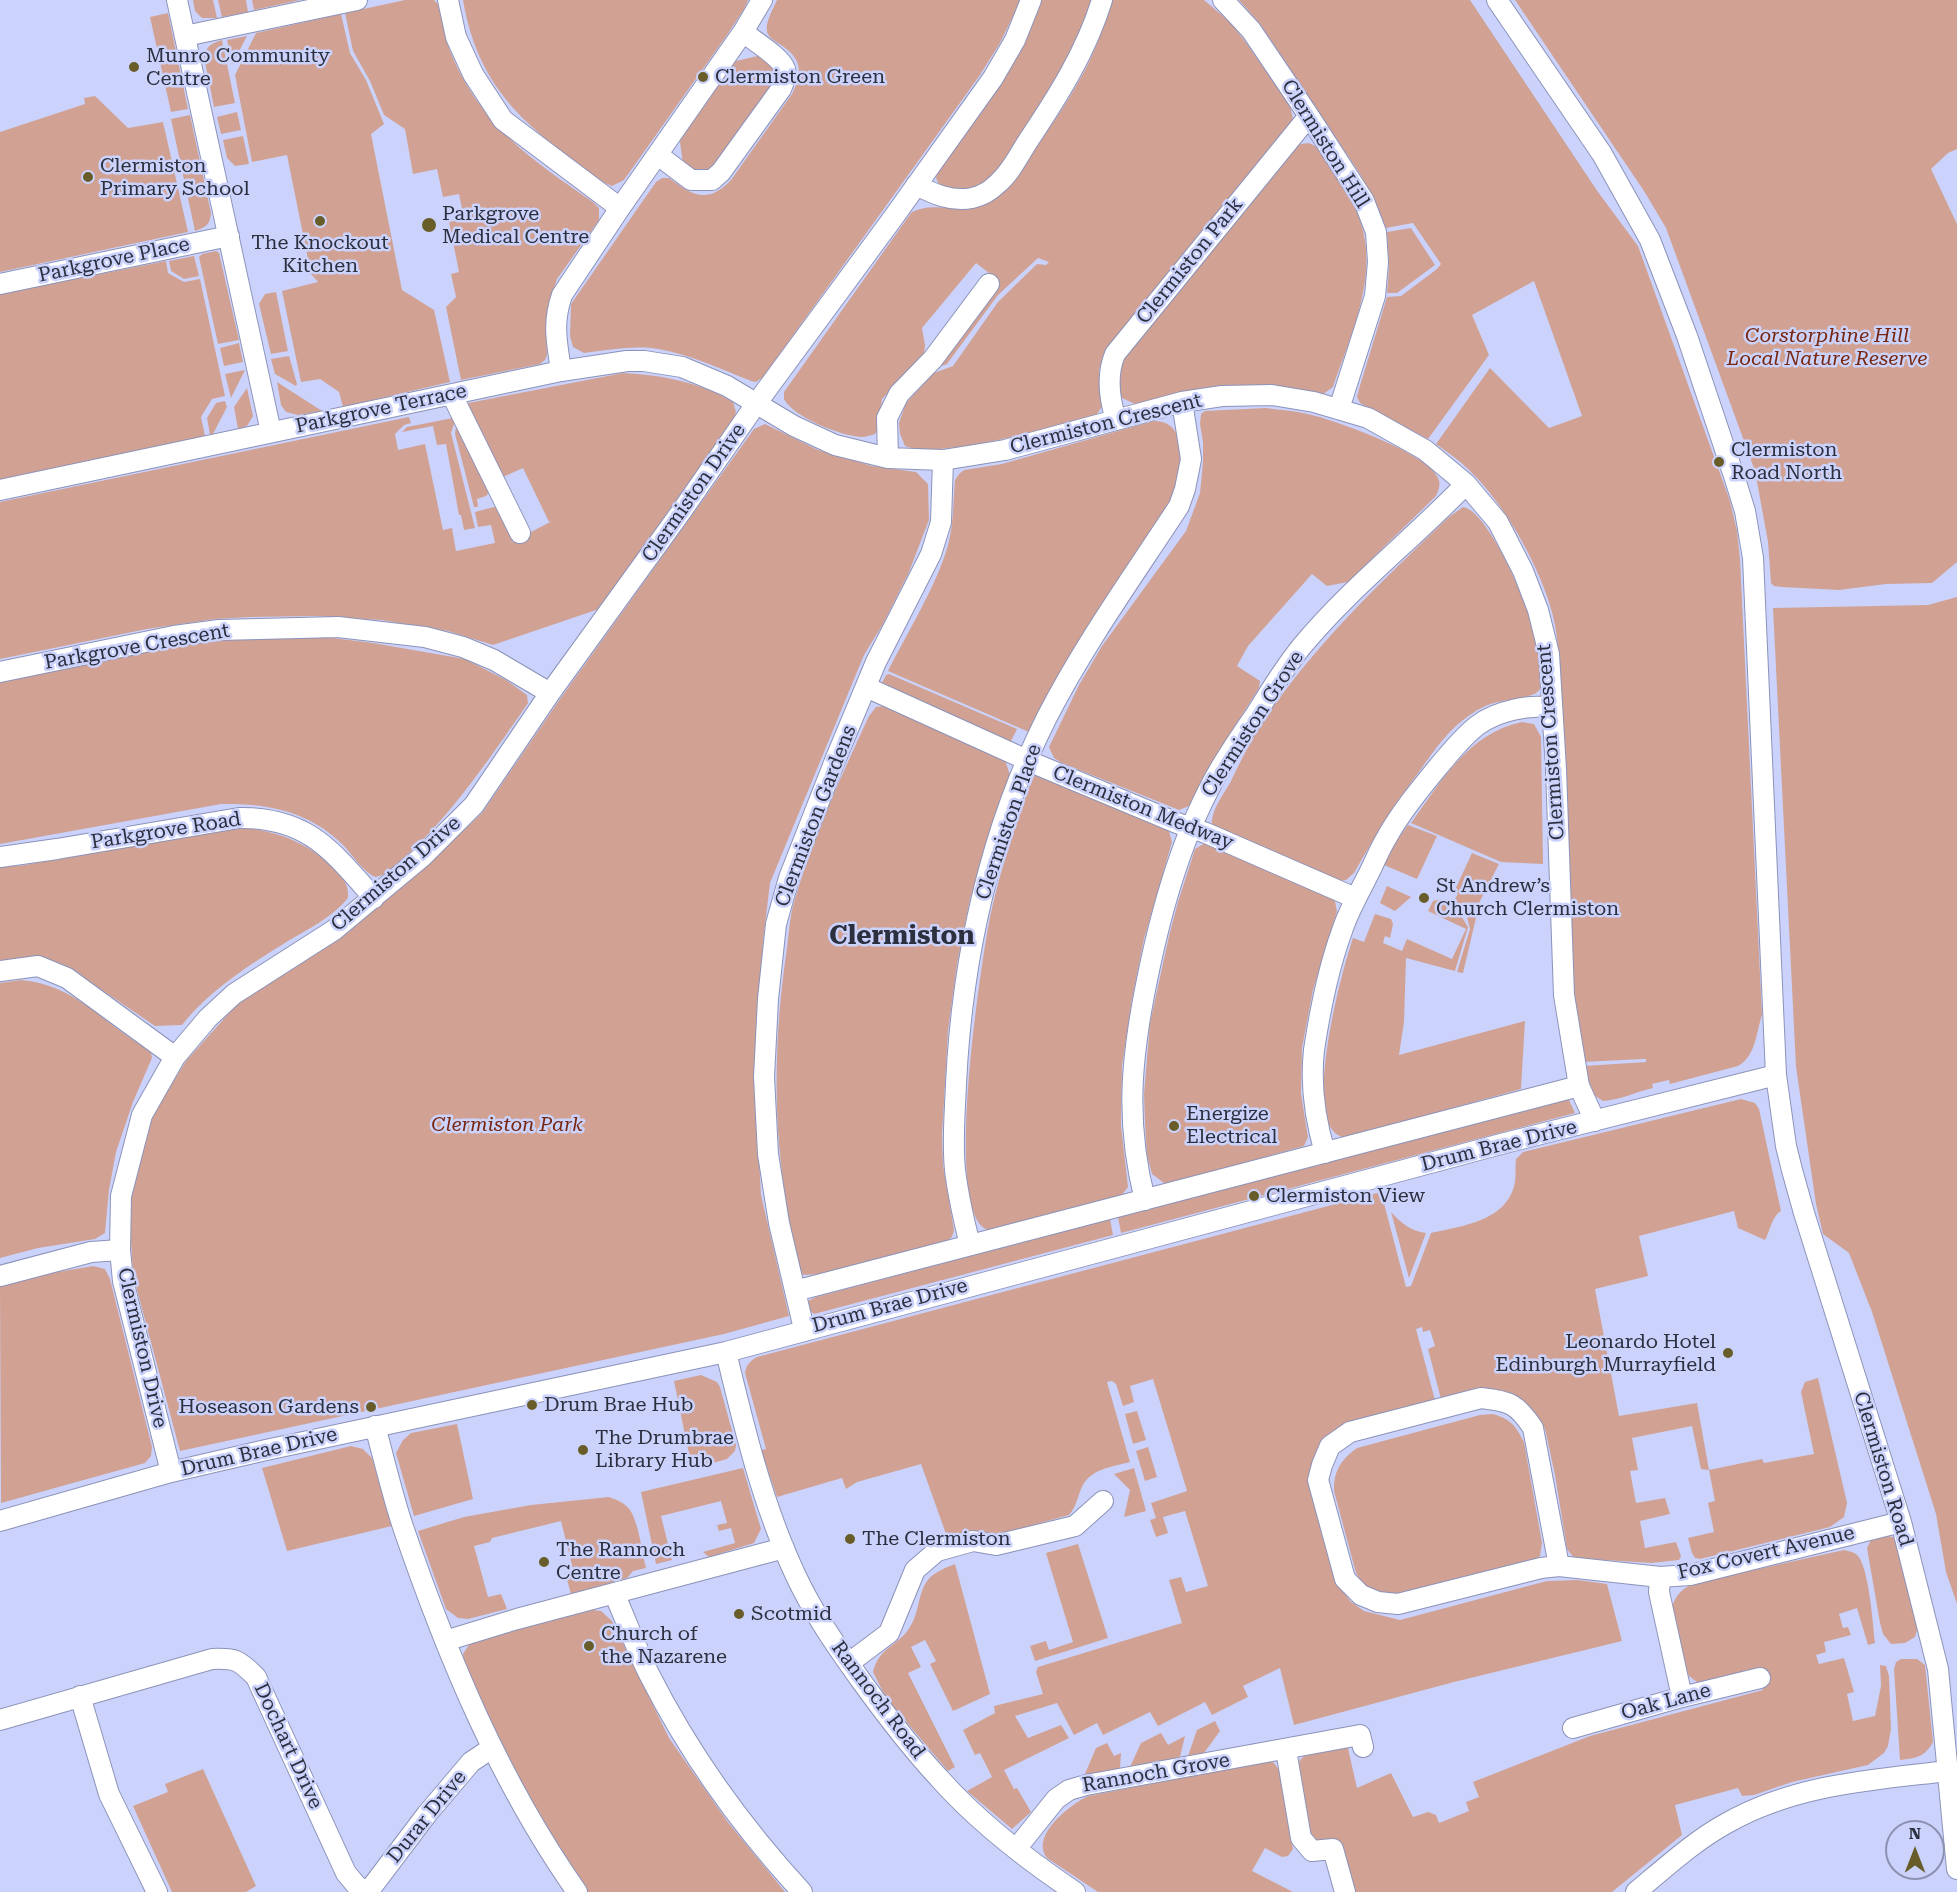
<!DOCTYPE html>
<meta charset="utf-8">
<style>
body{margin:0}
#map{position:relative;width:1957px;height:1892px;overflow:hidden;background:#cbd3fc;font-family:"Roboto Serif",serif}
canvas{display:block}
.north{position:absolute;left:1885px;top:1820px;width:60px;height:60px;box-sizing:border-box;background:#cbd3fc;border:2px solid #8b91b0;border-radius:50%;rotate:0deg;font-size:16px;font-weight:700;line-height:24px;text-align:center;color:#2c2f3e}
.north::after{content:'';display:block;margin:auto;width:21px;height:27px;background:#685c29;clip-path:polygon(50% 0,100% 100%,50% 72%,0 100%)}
</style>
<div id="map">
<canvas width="1957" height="1892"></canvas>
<div class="north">N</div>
</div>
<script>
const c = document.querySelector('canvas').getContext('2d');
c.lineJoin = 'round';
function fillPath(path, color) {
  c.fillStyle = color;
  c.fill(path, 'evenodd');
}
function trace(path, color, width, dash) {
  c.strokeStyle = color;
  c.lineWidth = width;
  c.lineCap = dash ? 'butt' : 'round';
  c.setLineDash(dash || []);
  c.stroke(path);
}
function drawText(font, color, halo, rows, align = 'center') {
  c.font = font + ' "Roboto Serif",serif';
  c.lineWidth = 5;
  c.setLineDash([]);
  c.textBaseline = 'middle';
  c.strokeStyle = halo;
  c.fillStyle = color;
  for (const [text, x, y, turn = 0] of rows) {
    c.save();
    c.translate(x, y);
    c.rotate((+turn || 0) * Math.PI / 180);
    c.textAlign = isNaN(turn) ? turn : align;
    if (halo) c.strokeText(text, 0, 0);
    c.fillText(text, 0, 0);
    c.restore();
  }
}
const green = new Path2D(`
 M193,0H213L217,18H202L195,11Z
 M218,0H246L248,12L222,17Z
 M252,0H300L254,10Z
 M405,0H434L437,3C445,16 444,33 449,48C452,56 456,65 460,73C492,134 538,164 593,202L599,208V220L557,279L551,298L546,326L547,355L545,360L540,364L461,380L446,307L456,297L451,274L459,272L449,222L464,219L459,194L443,197L437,169L413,174L405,129L384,115L370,81L353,51L345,13Z
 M463,0H748L744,9L727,35L624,180L612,186L605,183C533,131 479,95 463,0Z
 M777,0H1021L1000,43L980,75L763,377L756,382L751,381C721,369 691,355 658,349C634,345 608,350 584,353L573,347L570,336L571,304L656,182L662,178H669C692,195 707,205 731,180L792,94C803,72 802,59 781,45C775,41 769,38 767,32C765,22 773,9 777,0Z
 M1041,0H1094L1064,71L1033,120L994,175L979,187L965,190H951L940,187L936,178L938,169C975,116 1020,62 1041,0Z
 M1112,0H1204L1230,22L1247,44L1290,106L1293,119L1103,355L1099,371V388L1103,405L1097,414L1088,418C1051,427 938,460 905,446L900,434L899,423L906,403L934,373L953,366L998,302L1037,264L1046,265L1049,262L1038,258L998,295L947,364L936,368L998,280L976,263L922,328L925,345L924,355L882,399L879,428L875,434C871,435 866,437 861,437C841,436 793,417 784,399V392L911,213C933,200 959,215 982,205C1011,193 1071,98 1086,68C1097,46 1105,23 1112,0Z
 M1239,0H1470L1598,192L1638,246L1730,501L1737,531L1740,559L1762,1015C1756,1033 1756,1056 1738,1066L1670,1084L1669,1080L1652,1084L1653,1088C1635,1092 1621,1100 1603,1101L1594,1095L1584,1066L1646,1062V1059H1643L1583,1062L1572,1000L1561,694C1560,668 1559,642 1553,616C1541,568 1505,504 1469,470C1459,460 1447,452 1436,444L1490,368L1549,428L1582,416L1534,281L1472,315L1489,355L1428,439L1360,403L1357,397L1359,389L1387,297L1401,296L1437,269L1441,264L1413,223L1386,228L1375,200L1360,174L1261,25Z
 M1515,0H1957V149L1948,153L1931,169L1957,224V562L1932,583L1886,584L1839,590L1782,587L1774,586L1771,583L1768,542L1755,471L1666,228L1644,191Z
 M168,13L188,109L171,112L150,17Z
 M341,14L350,53L366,80L384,124L371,134L402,290L434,310L450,382L343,407L339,392L320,379L301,382L282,291L318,282L311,274L287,155L252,162L235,75L256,33Z
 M247,36L232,65L227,40Z
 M222,40L235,103L214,107L204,57C206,46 212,43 222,40Z
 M762,55L774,67L773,86L718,164L706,171L697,173L683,164L680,142L681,136L736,61Z
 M95,96L128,128L163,122L188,232L0,272V132L85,104L84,98Z
 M237,112L241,130L221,134L217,117Z
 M190,115L211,213C210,225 206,227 195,231L171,119Z
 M243,136L249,164L235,166L227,158L223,140Z
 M1309,143L1317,147C1329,166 1343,185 1354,206C1384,265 1353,329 1333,387L1322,395L1214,388L1166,396L1135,404L1122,398C1117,387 1119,373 1122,361L1293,148L1301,144Z
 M1411,228L1435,265L1397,293H1387L1389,267L1387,232Z
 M216,251L219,253L239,340L218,344L199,257L202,254Z
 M194,256L199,276L184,279L171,271L169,261Z
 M166,261L168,273L184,282L200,279L225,396L212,399L201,417L205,436L0,480V294Z
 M276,292L288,351L271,354L259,304L265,294Z
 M239,343L243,362L224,366L220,348Z
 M289,356L297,384L296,386L275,374L271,359Z
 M245,370L231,398L225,374Z
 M623,373C662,375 699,382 733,402L736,412L734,418L599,609L493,645L448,631L381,620L316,616L251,617L215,619L147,629L0,659V502L409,417L411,423L404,425L395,434L398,450L425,444L443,530L452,528L456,551L495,543L491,525L478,527L475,512L494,507H502L518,537L510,543L552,521L549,522L523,468L503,477L463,404Z
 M277,382L322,411L298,415L286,412L281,405Z
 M247,388L253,416L247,426L238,429L234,407Z
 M225,401L227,407L213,434L210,435L207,418L216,403Z
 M1266,408C1281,410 1297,411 1312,415C1337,421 1429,454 1438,478C1441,484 1439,490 1436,496L1348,582L1327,586L1312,574L1248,646L1237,666L1260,681L1259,688L1218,753L1192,802L1189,806L1179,810L1062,763L1054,758L1049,747L1079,685L1102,646L1186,531L1200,493L1203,462V442L1200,424L1201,414L1205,411Z
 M453,418L455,421L451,433L475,528L464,530L461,515H459L446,444L437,445L433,426L402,432L407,427Z
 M1153,421C1196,420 1178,485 1170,510L1075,647L1029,732L888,671C907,633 937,585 948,545C954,523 953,502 955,480L959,474L964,470L1002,464Z
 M765,424L818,450L872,466L916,472L928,484L929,520L909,572L883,624L864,655L770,883L763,941L754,1065L761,1195L789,1316L724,1334L180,1451L133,1275L128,1191L149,1121L186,1061L240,1001L340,939L429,864L482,813L560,699L754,429Z
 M456,426L491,490L486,496L477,499L478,507H474L455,434Z
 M1463,507C1493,510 1556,662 1540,689C1535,699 1506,699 1494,703C1486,705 1477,710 1470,715C1450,728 1435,749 1421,769C1396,802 1375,836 1354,873L1346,880L1339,881L1212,827C1210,811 1224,794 1231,781C1238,766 1246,750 1254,736C1305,653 1379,584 1449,517Z
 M1957,597V1604L1946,1572L1936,1514L1872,1312L1849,1253L1823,1234L1816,1204L1796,1067L1773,608L1928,605Z
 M292,637L333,638L373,643L465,659L506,680L527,695L528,703L524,709C487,762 452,814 405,857C396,865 388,875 375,877C362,871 353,855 342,844C309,811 266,803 221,804L0,844V681L181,645L221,639Z
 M889,674L1017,729L1011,741H1003L885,689L882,683L886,675Z
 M890,705L1005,760L1010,775L990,830L970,899L957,964L948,1031L942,1135L943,1165L954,1230L952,1237L942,1244L823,1274L803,1275C789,1253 788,1213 784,1187C773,1111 775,1031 786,955C788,941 789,925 792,910C810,843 840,779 869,716L876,707Z
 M1522,722L1534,724L1541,737L1543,864L1501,862L1411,823C1441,782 1468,733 1522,722Z
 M1035,775L1165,827L1169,831L1172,842L1144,939L1132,999L1122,1066L1121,1125L1128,1187L1122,1195L1118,1197L989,1230C941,1218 982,959 990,917C998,880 1009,844 1022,808C1026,797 1029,784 1035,775Z
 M1408,825L1437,836L1417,879L1384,865L1396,842Z
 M236,827C274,830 308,841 335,870C344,879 349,885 348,898C333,917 308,929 288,941C248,966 211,989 182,1025L155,1026L77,973L19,958L0,963V866H19Z
 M1205,843L1330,896L1335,901L1337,912L1313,990L1302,1048L1301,1094L1308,1137L1304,1146L1171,1183H1164L1152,1174L1147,1155L1145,1124L1144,1094L1150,1023L1169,936L1178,902L1195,849Z
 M1472,853L1499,864L1480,901L1463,973L1457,972L1470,929L1467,917L1471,911L1453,902L1458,894L1454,892Z
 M1387,886L1411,897L1395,911L1380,903Z
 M1442,899L1455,906L1468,927L1455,971L1406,958L1404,1022L1399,1055L1525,1021L1521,1089L1351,1136C1346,1137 1342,1138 1338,1135C1303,1115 1342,970 1353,938L1364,942L1375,914L1391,919L1393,924L1390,938L1385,936L1383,943L1402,951L1407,939L1452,959L1466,929L1428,911L1433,901Z
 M21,980C76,985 101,1022 145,1047L151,1053L152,1058L133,1102L116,1152L109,1190L105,1233L95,1239L38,1248L0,1258V983Z
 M1568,1098L1575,1113L1121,1233L1118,1217Z
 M1741,1099L1755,1103L1759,1109L1781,1211C1772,1216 1770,1231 1765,1240L1738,1228L1734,1211L1639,1236L1648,1276L1595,1289L1619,1416L1697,1403L1709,1470L1762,1459L1764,1463L1814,1454L1801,1392L1805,1382L1818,1378L1847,1503L1844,1517L1830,1527L1700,1559L1695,1558L1692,1553L1688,1538L1714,1532L1708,1503L1715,1501L1709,1470L1701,1469L1692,1426L1632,1438L1638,1470L1630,1471L1636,1503L1665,1498L1670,1514L1640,1521L1645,1548L1676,1542L1681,1556L1679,1560L1651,1563L1574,1558L1567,1549L1555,1475L1545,1429L1527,1404L1442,1403L1428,1349L1435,1346L1430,1330L1423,1332L1422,1327L1416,1329L1436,1404L1378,1419L1314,1463L1308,1483L1337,1582L1350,1601L1364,1611L1400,1620L1547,1581L1578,1580L1607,1584L1622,1641L1454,1682L1294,1725L1280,1668L1243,1686L1248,1697L1212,1715L1205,1702L1158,1726L1150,1712L1103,1735L1097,1723L1074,1735L1057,1703L1015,1716L1028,1738L1061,1725L1069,1738L1004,1770L1014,1789L1017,1788L1031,1812L1012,1829L967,1791L992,1777L980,1753L975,1755L963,1730L995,1713L994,1706L1043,1694L1036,1672L1038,1667L1182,1623L1169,1580L1181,1577L1186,1592L1208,1586L1185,1511L1163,1517L1168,1533L1156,1537L1150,1520L1156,1518L1151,1503L1187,1491L1153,1379L1130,1386L1134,1402L1123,1406L1116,1384L1112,1381L1107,1382L1130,1462C1111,1467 1089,1469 1081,1489C1077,1499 1076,1507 1069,1515L997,1535L982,1537L946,1534L921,1464L857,1482L846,1489L842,1478L777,1497L761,1450L766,1449L745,1373C746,1365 750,1361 757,1357L1381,1192L1406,1287L1411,1286L1431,1233C1462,1226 1508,1221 1515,1182C1516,1175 1515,1166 1516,1159L1523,1152Z
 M1391,1212C1401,1223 1411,1231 1426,1233L1409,1278Z
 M1110,1219L1113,1235L814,1314C809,1310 807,1308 808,1301L816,1297Z
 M93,1266L105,1269L110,1279L152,1447L151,1456L145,1463L1,1503L0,1286L46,1274Z
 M701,1375L717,1382L720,1387L736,1445L735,1451L727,1459L692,1469L674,1381Z
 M1137,1411L1146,1440L1133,1444L1125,1414Z
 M1493,1414C1512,1420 1515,1425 1524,1442L1542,1543L1540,1556L1531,1563L1389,1598L1364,1586L1356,1573L1334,1491C1333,1472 1341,1459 1357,1448L1480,1415Z
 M457,1424L473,1499L414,1516L396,1453L403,1440L411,1433Z
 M351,1446L363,1449L372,1458L392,1526L287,1551L262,1468Z
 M1148,1447L1157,1477L1145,1481L1136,1451Z
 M743,1468L761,1529L754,1543L709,1557L703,1552L735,1543L731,1528L719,1531L717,1525L727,1523L721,1501L661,1516L672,1560L656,1564L641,1492Z
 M1134,1468L1146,1511L1124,1517L1130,1490L1114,1474Z
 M609,1497C617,1500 625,1503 630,1510C639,1524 642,1552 646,1568L633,1571L627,1578L571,1594L566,1576L574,1573L561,1521L492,1538L490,1542L474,1546L488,1597L501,1594L507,1609L468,1619L458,1618L446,1609L418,1531L464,1517L531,1505Z
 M1881,1535L1893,1537L1898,1544L1918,1627L1915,1637L1905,1643L1891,1644L1883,1634L1880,1623L1867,1548L1872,1538Z
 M1078,1544L1108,1638L1035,1661L1030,1646L1046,1641L1049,1650L1073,1642L1046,1553Z
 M1844,1550C1848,1551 1854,1552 1857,1555C1869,1566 1873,1625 1875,1643L1868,1645L1857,1608L1839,1614L1843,1628L1848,1627L1851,1635L1824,1642L1826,1652L1816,1655L1819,1664L1844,1658L1854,1692L1847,1694L1853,1721L1875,1716L1881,1686L1880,1665L1886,1666L1889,1676L1891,1729L1888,1746L1884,1753L1868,1765L1792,1782L1754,1795L1742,1796L1738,1788L1675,1805L1682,1835L1612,1892H1349L1318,1844L1311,1839L1297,1774V1767L1300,1760L1306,1754L1347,1744L1357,1788L1391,1773L1413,1817L1428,1812L1436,1815L1439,1823L1469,1811L1466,1802L1479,1797L1473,1782L1590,1736L1763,1690L1758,1671L1707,1683L1697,1682L1689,1676L1685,1666L1672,1607C1676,1594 1683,1588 1695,1583Z
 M955,1564L990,1694L953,1711L930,1664L936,1661L925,1640L911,1647L921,1667L908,1673L955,1767L948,1771L886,1698L873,1672C879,1646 900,1646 911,1625C919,1612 918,1594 927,1581C934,1572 945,1568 955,1564Z
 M585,1609L601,1611L612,1621L669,1738L727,1821L785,1892H588L576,1876L506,1760L465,1665L463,1654L472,1640Z
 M1901,1659H1917L1925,1665L1933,1742C1925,1757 1916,1758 1900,1760L1894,1669L1896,1662Z
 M1215,1721L1220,1731L1204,1753L1188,1756L1197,1730Z
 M1161,1733L1168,1745L1185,1736L1180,1757L1130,1767L1141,1743Z
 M1107,1743L1114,1756L1121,1753L1120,1769L1084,1776L1096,1748Z
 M1270,1761L1274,1763L1279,1770L1293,1849L1288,1856L1282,1857L1265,1848L1252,1871L1293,1892H1098L1047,1858C1030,1835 1070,1805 1088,1796Z
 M203,1769L256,1886L246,1892H172L133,1806L168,1792L165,1784Z`);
const minor = new Path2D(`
 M177,0L271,432
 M448,0L456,37L473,74L503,120L620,208
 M1223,0L1251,30L1309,116L1364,201L1376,232L1378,262L1375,296L1339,409
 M1497,0L1602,154L1650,240L1687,336L1735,479L1745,511L1753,558L1776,1075L1786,1146L1792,1170L1804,1213L1901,1522L1938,1669L1957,1869
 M185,36L357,0
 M658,155L691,180H712L721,172L781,89C784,82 787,76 785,69C781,57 754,41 743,32
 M916,185C934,194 951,202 972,198C981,196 990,191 996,185C1010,174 1019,155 1028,141C1058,96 1086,52 1102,0
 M0,284L229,236
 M561,371C557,342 552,324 562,295L620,208L743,32L762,0
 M452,395L520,533
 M1116,420C1109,398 1106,376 1115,354L1309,116
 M888,458L887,418L899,394L933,359L989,284
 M0,490L561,371L627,361H644L682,367L727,386L794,426L835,445L888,458L943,460L1005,450L1182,402L1222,396L1272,395L1314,402L1368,418L1425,450L1466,484L1498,522L1523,571L1538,610L1549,654L1556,769L1564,995L1579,1086L1595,1121
 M0,672L174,636L219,630L338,627L425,637L463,647L494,660L550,693
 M866,687L1038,765L1177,823L1206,833L1346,894L1356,897
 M0,857L57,849L239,818C308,817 332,851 374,898
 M0,971L38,966L67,978L175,1057
 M1325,1153C1315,1119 1310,1086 1314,1050C1320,1010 1328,969 1342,931C1348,912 1358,895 1367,877C1374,864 1379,850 1387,837C1401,812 1420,789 1438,767C1451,752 1463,736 1478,725C1497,711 1529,704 1552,708
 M1145,1200C1125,1122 1131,1058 1147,980C1162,906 1183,832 1221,767C1232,749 1244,731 1256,714C1270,691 1285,667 1302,646C1351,587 1413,539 1466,484
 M970,1245C964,1221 958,1195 955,1170C952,1141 955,1112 956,1084C962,958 990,830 1047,717C1085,643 1134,575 1179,506L1185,489L1191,459L1182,402
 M0,1276L91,1252L120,1250
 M795,1291L1579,1086
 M804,1329L779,1223L768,1154L764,1077L768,999L776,924L789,878L836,758L876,662L931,554L941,522L943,460
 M726,1352C744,1427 762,1503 795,1574C813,1613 837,1647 862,1682C886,1715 911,1748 939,1778C978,1822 1026,1859 1075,1892
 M1481,1398C1510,1401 1517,1404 1533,1428L1559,1566L1541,1568L1398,1604L1378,1602L1361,1595L1345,1579L1318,1480L1322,1465L1330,1446L1350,1432Z
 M375,1426C384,1459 392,1494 403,1527C447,1655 499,1781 577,1892
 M171,1472L123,1281L120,1250L121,1196L142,1115L175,1057L208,1018L234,994L334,930L423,856L474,805L550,693L681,512L756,404L893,218L993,78L1015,40L1031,0
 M0,1521L171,1472L266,1450L726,1352L1501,1144L1776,1075
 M1559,1566L1660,1577L1690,1575L1901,1522
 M1660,1577L1659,1592L1682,1697
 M614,1593C626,1620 636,1648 649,1674C689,1753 742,1827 802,1892
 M445,1641L517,1619L784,1548
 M849,1663L889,1633L915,1570L937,1551L973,1541L996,1545L1075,1526L1103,1501
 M80,1696L109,1794L157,1892
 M0,1720L212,1659C236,1658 239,1660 256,1677L346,1873L356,1885L365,1892
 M1573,1728L1682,1697L1760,1678
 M1286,1750L1301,1838L1312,1851L1333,1849L1345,1892
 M1016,1849L1056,1799L1069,1790L1086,1785L1360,1735L1363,1747
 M368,1892L427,1814L471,1762L492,1748
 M1636,1892C1665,1868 1694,1841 1727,1823C1796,1784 1872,1780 1948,1771`);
const markers = [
 [134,67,6,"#685c29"],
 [703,77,6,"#685c29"],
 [88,177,6,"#685c29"],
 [320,221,6,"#685c29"],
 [429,225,8,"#685c29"],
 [1719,462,6,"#685c29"],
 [1424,898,6,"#685c29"],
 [1174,1126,6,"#685c29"],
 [1254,1196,6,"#685c29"],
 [1728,1353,6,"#685c29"],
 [532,1405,6,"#685c29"],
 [371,1407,6,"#685c29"],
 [583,1450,6,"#685c29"],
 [850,1539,6,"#685c29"],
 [544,1562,6,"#685c29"],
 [739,1614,6,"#685c29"],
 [589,1646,6,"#685c29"]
];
const poiNames = [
 ["Munro Community",146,56],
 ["Centre",146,79],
 ["Clermiston Green",715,77],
 ["Clermiston",100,166],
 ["Primary School",100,189],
 ["Parkgrove",442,214],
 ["Medical Centre",442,237],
 ["The Knockout",320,243,"center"],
 ["Kitchen",320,266,"center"],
 ["Clermiston",1731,450],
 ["Road North",1731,473],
 ["St Andrew’s",1436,886],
 ["Church Clermiston",1436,909],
 ["Energize",1186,1114],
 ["Electrical",1186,1137],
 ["Clermiston View",1266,1196],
 ["Leonardo Hotel",1716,1342,"right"],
 ["Edinburgh Murrayfield",1716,1365,"right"],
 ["Drum Brae Hub",544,1405],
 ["Hoseason Gardens",359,1407,"right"],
 ["The Drumbrae",595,1438],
 ["Library Hub",595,1461],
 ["The Clermiston",862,1539],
 ["The Rannoch",556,1550],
 ["Centre",556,1573],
 ["Scotmid",751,1614],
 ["Church of",601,1634],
 ["the Nazarene",601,1657]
];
const streetNames = [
 ["Clermiston Hill",1325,144,58],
 ["Parkgrove Place",114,260,-12],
 ["Clermiston Park",1190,261,-51],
 ["Parkgrove Terrace",381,409,-12],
 ["Clermiston Crescent",1106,424,-14],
 ["Clermiston Drive",694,493,-55],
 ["Parkgrove Crescent",137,647,-10],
 ["Clermiston Grove",1253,724,-57],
 ["Clermiston Crescent",1551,742,-94],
 ["Clermiston Medway",1143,808,22],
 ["Clermiston Gardens",816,816,-69],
 ["Clermiston Place",1009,822,-71],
 ["Parkgrove Road",166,831,-9],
 ["Clermiston Drive",396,874,-41],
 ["Drum Brae Drive",1499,1146,-14],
 ["Drum Brae Drive",890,1306,-15],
 ["Clermiston Drive",142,1348,77],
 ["Drum Brae Drive",259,1452,-13],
 ["Clermiston Road",1883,1469,73],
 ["Fox Covert Avenue",1766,1553,-13],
 ["Rannoch Road",878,1700,53],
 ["Oak Lane",1666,1702,-15],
 ["Dochart Drive",288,1746,65],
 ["Rannoch Grove",1156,1773,-10],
 ["Durar Drive",427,1817,-51]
];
const parkNames = [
 ["Corstorphine Hill",1827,336],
 ["Local Nature Reserve",1827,359],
 ["Clermiston Park",507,1125]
];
const districtNames = [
 ["Clermiston",902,936]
];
fillPath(green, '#d1a294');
trace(minor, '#8c93b9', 22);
trace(minor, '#fff', 20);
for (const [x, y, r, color] of markers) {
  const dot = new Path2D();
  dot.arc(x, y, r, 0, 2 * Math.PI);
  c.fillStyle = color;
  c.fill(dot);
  trace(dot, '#cbd3fc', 2);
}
drawText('20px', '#2c2f3e', '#cbd3fc', poiNames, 'left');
drawText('20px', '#2c2f3e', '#cbd3fc', streetNames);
drawText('italic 20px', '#78260d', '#cbd3fc', parkNames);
drawText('bold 26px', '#2c2f3e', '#cbd3fc', districtNames);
</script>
